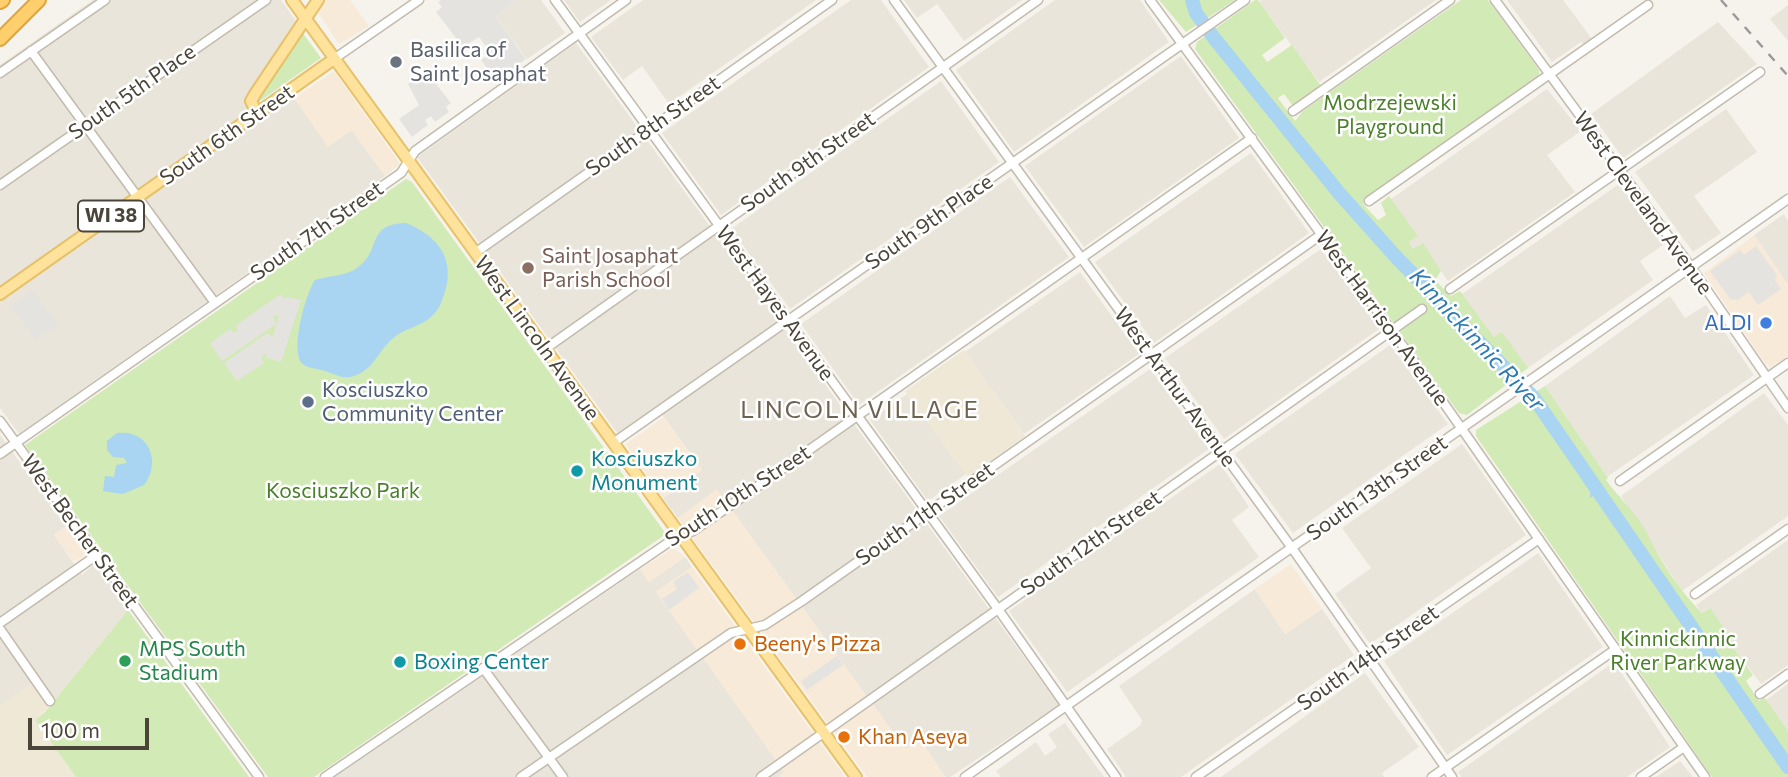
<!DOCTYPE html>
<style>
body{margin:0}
#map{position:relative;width:1788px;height:777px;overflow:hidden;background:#f6f3ec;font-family:Commissioner,sans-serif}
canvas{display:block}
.scale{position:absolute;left:28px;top:718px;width:121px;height:32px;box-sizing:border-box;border:4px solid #4b4439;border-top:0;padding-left:9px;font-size:21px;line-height:24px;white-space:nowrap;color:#4b4439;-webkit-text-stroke:5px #fff;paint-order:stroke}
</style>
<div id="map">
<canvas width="1788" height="777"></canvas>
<div class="scale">100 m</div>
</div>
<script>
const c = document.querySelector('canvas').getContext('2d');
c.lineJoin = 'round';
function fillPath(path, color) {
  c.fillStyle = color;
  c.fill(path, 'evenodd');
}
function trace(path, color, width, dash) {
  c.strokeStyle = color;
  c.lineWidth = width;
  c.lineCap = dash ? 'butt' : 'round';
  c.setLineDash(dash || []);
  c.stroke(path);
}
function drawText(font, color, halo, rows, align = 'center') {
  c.font = font + ' Commissioner,sans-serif';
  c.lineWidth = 5;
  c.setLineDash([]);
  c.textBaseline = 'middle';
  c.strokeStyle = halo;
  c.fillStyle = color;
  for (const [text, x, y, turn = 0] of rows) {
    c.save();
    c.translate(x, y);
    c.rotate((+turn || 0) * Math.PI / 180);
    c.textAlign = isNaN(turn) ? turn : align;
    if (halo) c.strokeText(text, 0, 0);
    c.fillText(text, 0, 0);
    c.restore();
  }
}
const residential = new Path2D(`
 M93,0H281L304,32L258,103L285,84L328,146L352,130L385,176L19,434L0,408V65Z
 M517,0H541L565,33L527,59L495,16Z
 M564,0H611L580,22Z
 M643,0H816L669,104L642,66L623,80L591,37Z
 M851,0H881L929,67L721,215L662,133Z
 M904,0H1022L964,41L937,4L917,18Z
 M1055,0H1140L1169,42L1014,152L956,70Z
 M1261,0H1436L1319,82L1259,2Z
 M1507,0H1563L1592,39L1584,45L1581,42L1552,62Z
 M1788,5V41L1770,19Z
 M1718,22L1757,64L1623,158L1591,114Z
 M576,43L1059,705L950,777H945L920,739L905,749L717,490L678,518L663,498L702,470L664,417L657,408L618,434L417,157Z
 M1181,56L1239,138L1084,247L1025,166Z
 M941,81L999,162L790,309L731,229Z
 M1547,89L1581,131L1547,155L1575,192L1448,281L1422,244L1414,250L1409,242L1417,236L1391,199Z
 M1726,109L1757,152L1694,196L1721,233L1693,252L1635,172Z
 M1251,153L1309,233L1154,343L1095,262Z
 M1010,177L1069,257L859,405L801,324Z
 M1619,184L1663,245L1640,261L1653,280L1528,368L1502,333L1494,338L1462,294Z
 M1784,214L1788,221V285L1754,235Z
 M1321,249L1379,329L1224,439L1165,358Z
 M1080,272L1139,354L1024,434L965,352Z
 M1670,296L1685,318L1706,305L1754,375L1607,477L1545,386Z
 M1390,345L1448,424L1293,533L1235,454Z
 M1150,369L1209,449L998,597L939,516Z
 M1764,393L1788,425V516L1682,591L1621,496Z
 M907,394L966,474L928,501L870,420Z
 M0,435L66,526L54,535L82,575L93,565L99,567L128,610L48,708L31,684L0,706Z
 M1462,444L1526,535L1370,644L1335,594L1371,568L1342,528Z
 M1220,464L1249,507L1232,520L1259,557L1067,692L1009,611Z
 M1788,540V665L1761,684L1733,647L1728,650L1724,643L1731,638L1709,608L1702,613L1696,605Z
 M1538,553L1603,647L1447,755L1384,661Z
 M685,557L692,567L656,592L785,772L778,777H335L640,569L649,582Z
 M1255,589L1285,634L1322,609L1354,655L1181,777H1126L1107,749L1141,725L1142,720L1119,686Z
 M1614,662L1670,747L1627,777H1462L1458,772Z
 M1365,673L1419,747L1382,773L1384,777H1221Z
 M1788,684V731L1766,700Z
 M1065,723L1104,777H1001L996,771L1036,742L1045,756L1057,747L1048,734Z
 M1680,761L1693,777H1656Z`);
const commercial = new Path2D(`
 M324,0H350L369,26L339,44L319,14Z
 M334,71L400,164L385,176L352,130L328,147L294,98Z
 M1754,235L1788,285V356L1771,367L1765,363L1704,273Z
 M664,417L702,470L663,498L626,444Z
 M717,489L905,749L920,739L945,777H867L678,518Z
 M66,526L87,551L82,558L73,561L54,535Z
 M674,548L685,557L649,582L640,569Z
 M1291,564L1322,609L1285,634L1255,589Z
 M692,567L845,777H778L784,772L656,592Z`);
const education = new Path2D(`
 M964,350L1025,436L968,477L905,391Z
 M31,684L48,708L35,720L76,777H0V706Z`);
const green = new Path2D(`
 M1159,0H1235L1186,32Z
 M1255,0H1258L1285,38L1262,55L1267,62L1292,45L1321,86L1293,106L1284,94L1278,98L1295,121L1303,111L1461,0H1488L1539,70V76L1367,198L1363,204L1378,220L1386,215L1381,203L1389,196L1418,236L1409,242L1413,249L1423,243L1441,271L1435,280L1451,296L1460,291L1494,337L1502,332L1528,368L1467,415L1459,413L1195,49L1197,42Z
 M302,32L321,58L257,103L256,100Z
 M406,179L412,182L666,534L314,777H268L25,445Z
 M1545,386L1608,478L1606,480C1619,498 1637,513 1648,535C1661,562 1680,591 1702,613L1710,608L1731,638L1724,644L1728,649L1733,647L1753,675L1746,681L1759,701L1765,698L1788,731V777H1712L1476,436V430Z
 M128,610L249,777H76L35,720L45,712Z`);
const parking = new Path2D(`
 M441,0H517L495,16L526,59L496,80L481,60L491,53L479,37L463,47L436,12L442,7L438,2Z
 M426,71L451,103L446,107L449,112L435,122L431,116L425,120L428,125L412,137L399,119L419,105L408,84Z
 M1756,246L1777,275L1775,281L1781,289L1758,305L1749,292L1738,300L1730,299L1710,271L1740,250L1744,255Z
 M32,290L59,325L35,339L11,306Z
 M281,294L284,299L286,297L301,300L281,362L267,358L266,353L261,357L264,363L237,381L224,363L267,333L273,337L279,314L273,317L276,324L222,361L210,343L230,329L234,333L238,331L236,325Z
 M688,572L699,588L669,610L662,599L677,589L673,582Z
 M837,656L843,665L807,690L801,681Z`);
const water = new Path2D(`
 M406,223C435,235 454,255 446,288C443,298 440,309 432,316C421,327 403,328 391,340C377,353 374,369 354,376C344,380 335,374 325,371C319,369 309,368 304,365C288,354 306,293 315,280C328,276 346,276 357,268C383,250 365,224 406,223Z
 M117,433C149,429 162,462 144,485L123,494L103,491L105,476L114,477L116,465L127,463L124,458L113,457L107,450V441Z`);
const stream = new Path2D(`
 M1591,496L1594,484`);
const river = new Path2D(`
 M1192,0L1196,13L1214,38L1339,193L1396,257L1534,398L1788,767`);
const minor = new Path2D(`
 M555,0L998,609L1116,777
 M894,0L1292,548L1452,777
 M1150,0L1427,379L1705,777
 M1495,0L1691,267L1788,408
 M31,51L215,303
 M334,59L419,0
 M0,73L105,0
 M1293,111L1450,0
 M0,185L266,0
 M1369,201L1648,5
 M475,253L832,0
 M1450,289L1760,72
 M545,349L1038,0
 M0,421L259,777
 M613,443L1245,0
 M0,454L401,173L415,151L626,0
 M1620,481L1788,363
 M1695,594L1788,529
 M0,623L97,555
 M0,629L50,701
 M483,668L563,777
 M1760,694L1788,674
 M325,777L672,540L693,531L731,505L1252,138
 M521,777L731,633L765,625L802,601L1322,234
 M761,777L1422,309
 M965,777L1788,199
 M1196,777L1539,539
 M1432,777L1616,649
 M1641,777L1684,747`);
const major = new Path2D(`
 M292,0L856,777
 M257,114L251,101L255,94L318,0
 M0,294L334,59`);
const highway = new Path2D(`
 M0,2L3,0
 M0,39L39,0`);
const rail = new Path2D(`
 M1721,0L1788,76`);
const markers = [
 [396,62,7,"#6b7280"],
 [528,268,7,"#8d6e63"],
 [1766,323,7,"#3f7fe0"],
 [308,402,7,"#5c6f8a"],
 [577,471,7,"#0f9aa8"],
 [740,644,7,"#e8710a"],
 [125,661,7,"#2e9e5b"],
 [400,662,7,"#0f9aa8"],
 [844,737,7,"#e8710a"]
];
const shields = [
 [111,216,66]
];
const shieldNames = [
 ["WI 38",111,216]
];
const worshipNames = [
 ["Basilica of",410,50],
 ["Saint Josaphat",410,74]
];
const streetNames = [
 ["South 5th Place",132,92,-35],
 ["South 8th Street",653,126,-35],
 ["South 6th Street",227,135,-35],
 ["South 9th Street",808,162,-35],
 ["West Cleveland Avenue",1643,203,54],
 ["South 9th Place",929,222,-35],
 ["South 7th Street",317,231,-35],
 ["West Hayes Avenue",775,303,54],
 ["West Harrison Avenue",1382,318,54],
 ["West Lincoln Avenue",537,338,54],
 ["West Arthur Avenue",1175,387,54],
 ["South 13th Street",1377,488,-35],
 ["South 10th Street",738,496,-33],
 ["South 11th Street",925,514,-35],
 ["West Becher Street",80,531,54],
 ["South 12th Street",1091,543,-35],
 ["South 14th Street",1368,658,-35]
];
const parkNames = [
 ["Modrzejewski",1390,103],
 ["Playground",1390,127],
 ["Kosciuszko Park",343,491],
 ["Kinnickinnic",1678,639],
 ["River Parkway",1678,663]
];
const educationNames = [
 ["Saint Josaphat",542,256],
 ["Parish School",542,280]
];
const shopNames = [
 ["ALDI",1752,323]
];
const serviceNames = [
 ["Kosciuszko",322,390],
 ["Community Center",322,414]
];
const cultureNames = [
 ["Kosciuszko",591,459],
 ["Monument",591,483],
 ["Boxing Center",414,662]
];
const foodNames = [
 ["Beeny's Pizza",754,644],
 ["Khan Aseya",858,737]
];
const leisureNames = [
 ["MPS South",139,649],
 ["Stadium",139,673]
];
const waterNames = [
 ["Kinnickinnic River",1477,340,47]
];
const quarterNames = [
 ["LINCOLN VILLAGE",860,410]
];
fillPath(residential, '#eae5da');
fillPath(commercial, '#f7ead8');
fillPath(education, '#efe8d6');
fillPath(green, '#d2eab5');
fillPath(parking, '#e5e3e0');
fillPath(water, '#a9d4f2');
trace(stream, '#a9d4f2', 2.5);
trace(river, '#a9d4f2', 14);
trace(minor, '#c2bbae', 11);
trace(major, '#e6c16a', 14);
trace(highway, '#e0a43c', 16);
trace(minor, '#fff', 8);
trace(major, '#ffe39c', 10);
trace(highway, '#ffcf6e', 12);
trace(rail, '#9a9a9a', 2.5, [9, 9]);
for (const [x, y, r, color] of markers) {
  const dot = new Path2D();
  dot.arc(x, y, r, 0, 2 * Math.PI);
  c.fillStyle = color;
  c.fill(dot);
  trace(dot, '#fff', 2.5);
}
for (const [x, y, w] of shields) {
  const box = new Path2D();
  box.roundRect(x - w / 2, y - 15.5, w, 31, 5);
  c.fillStyle = '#fff';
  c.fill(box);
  trace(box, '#4b4439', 2);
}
drawText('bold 19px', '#4b4439', null, shieldNames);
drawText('21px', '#5b616d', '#fff', worshipNames, 'left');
drawText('21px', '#4b4439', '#fff', streetNames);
drawText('21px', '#4a7f2a', '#fff', parkNames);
drawText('21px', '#785e54', '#fff', educationNames, 'left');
drawText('21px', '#366cbe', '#fff', shopNames, 'right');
drawText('21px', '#4e5e75', '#fff', serviceNames, 'left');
drawText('21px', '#0d838f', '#fff', cultureNames, 'left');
drawText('21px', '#c56008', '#fff', foodNames, 'left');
drawText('21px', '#27864d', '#fff', leisureNames, 'left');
drawText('italic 23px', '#2e7ab2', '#fff', waterNames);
c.letterSpacing = '2px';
drawText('24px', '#6e6250', '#fff', quarterNames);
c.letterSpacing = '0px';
</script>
